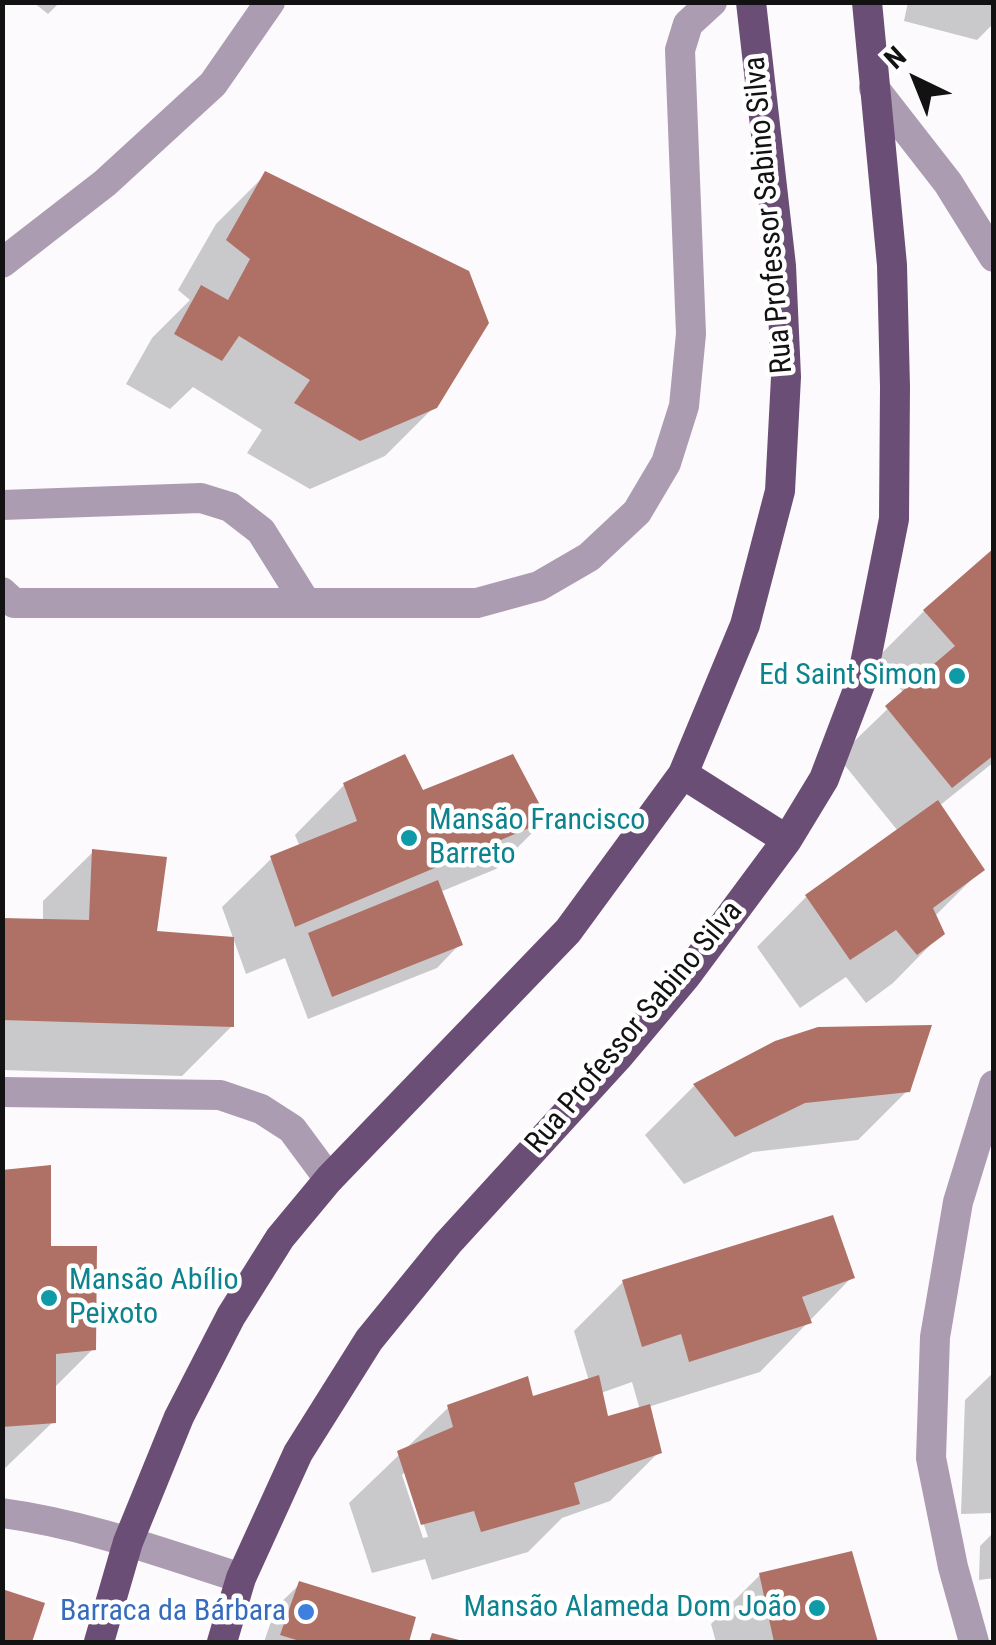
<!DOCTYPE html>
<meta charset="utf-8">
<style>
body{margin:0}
#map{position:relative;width:996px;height:1645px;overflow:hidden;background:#fcfafd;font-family:"Roboto Condensed",sans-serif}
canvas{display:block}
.frame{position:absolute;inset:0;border:5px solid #121213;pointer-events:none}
.north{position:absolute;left:866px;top:30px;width:100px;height:100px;-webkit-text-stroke:8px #fff;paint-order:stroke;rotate:317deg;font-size:28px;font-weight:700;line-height:40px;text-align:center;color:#121213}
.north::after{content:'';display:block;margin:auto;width:35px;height:45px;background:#121213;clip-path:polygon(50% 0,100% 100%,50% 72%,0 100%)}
</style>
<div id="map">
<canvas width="996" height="1645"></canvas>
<div class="frame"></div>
<div class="north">N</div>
</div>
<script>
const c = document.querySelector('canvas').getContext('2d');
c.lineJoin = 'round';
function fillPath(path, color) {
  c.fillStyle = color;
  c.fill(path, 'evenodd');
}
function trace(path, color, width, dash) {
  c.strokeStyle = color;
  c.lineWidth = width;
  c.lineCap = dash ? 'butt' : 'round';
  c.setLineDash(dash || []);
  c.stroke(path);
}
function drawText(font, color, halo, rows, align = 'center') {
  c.font = font + ' "Roboto Condensed",sans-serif';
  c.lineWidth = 9;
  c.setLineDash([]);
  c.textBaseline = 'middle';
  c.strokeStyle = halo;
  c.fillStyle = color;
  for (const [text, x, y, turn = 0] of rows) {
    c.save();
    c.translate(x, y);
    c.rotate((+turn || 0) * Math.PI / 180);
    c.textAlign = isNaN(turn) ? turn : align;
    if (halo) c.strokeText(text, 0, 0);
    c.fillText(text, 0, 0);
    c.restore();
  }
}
const shadow = new Path2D(`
 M33,2H60L48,14Z
 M908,2H994V23L977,40L904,21Z
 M266,174L435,406L385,456L310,489L247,453L262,430L193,387L170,409L126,384L152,338L190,300L178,290L216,224Z
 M994,552V762L939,806L981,870L934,917L942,933L893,983L866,1003L846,977L800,1008L757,947L806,897L898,831L838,757L904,693L875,660L924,611Z
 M344,785L422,793L545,820L496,869L440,892L460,944L437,968L308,1019L285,958L246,974L222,907L272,858L300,847L295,835Z
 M93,852L232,1026L182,1076L2,1070V920L43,921V901Z
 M776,1043L908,1090L858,1140L753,1152L684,1184L645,1135L694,1086Z
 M2,1172L49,1249L93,1349L53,1389V1422L2,1471Z
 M852,1277L760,1372L648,1407L659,1452L610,1501L562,1518L528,1552L432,1580L425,1559L372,1573L349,1503L449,1407L531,1399L589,1381L574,1331L623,1282ZM632,1382L640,1410L606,1420L601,1393ZM406,1471L428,1537L423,1538L402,1475Z
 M994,1372V1513L961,1514L965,1400Z
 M994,1532V1578L979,1580L980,1546Z
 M850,1554L875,1642H716L711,1624L760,1575Z
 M300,1584L413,1618L406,1642H264L276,1607Z`);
const building = new Path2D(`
 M265,171L469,271L489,323L437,408L360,441L294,403L310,380L239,336L222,361L174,334L201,285L228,300L250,259L226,240Z
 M994,548V755L952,788L885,706L955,646L923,610Z
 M405,754L423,790L513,754L548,820L295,927L270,856L357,821L343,783Z
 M938,800L985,870L933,908L945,934L917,955L896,930L850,960L805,895Z
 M92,849L167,857L157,931L234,937V1027L2,1020V918L89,920Z
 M438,880L463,945L332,997L308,933Z
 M932,1025L910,1092L805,1103L735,1137L693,1084L775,1041L818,1027Z
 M51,1165V1246H97L96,1350L56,1354V1423L2,1427V1170Z
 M833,1215L855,1278L802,1297L812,1323L689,1362L681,1334L642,1347L622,1280Z
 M599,1375L608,1416L650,1404L662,1453L574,1483L580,1504L481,1532L474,1511L421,1525L397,1451L453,1427L447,1405L528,1376L533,1396Z
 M852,1551L878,1642H774L759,1573Z
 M299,1581L416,1617L409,1642H303L280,1635Z
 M2,1589L45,1603L32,1642H2Z
 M432,1633L463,1641V1642H429Z`);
const minor = new Path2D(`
 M874,88L948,183L994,257
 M2,263L105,183L213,84L270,2
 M2,505L201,498L230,507L261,531L306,603
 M2,592L14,603H477L539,586L589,557L637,512L666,463L684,406L691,334L680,50L688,24L712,2
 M2,1092L220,1095L261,1109L292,1129L329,1179
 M2,1513C84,1524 163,1553 241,1578
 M974,1642L953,1567L931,1458L935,1337L958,1202L994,1085`);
const major = new Path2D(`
 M683,774L787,840
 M99,1642L128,1542L179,1417L231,1316L280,1238L329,1179L568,931L683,774L745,625L780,491L786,377L781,266L751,2
 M222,1642L241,1578L298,1453L369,1340L448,1243L617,1058L686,976L787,840L824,779L862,679L894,519L895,387L892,265L867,2`);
const markers = [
 [957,676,10,"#0f9aa8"],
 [409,838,10,"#0f9aa8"],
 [49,1298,10,"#0f9aa8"],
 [817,1608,10,"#0f9aa8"],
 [306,1612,10,"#3f7fe0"]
];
const streetNames = [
 ["Rua Professor Sabino Silva",770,215,-95],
 ["Rua Professor Sabino Silva",635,1028,-50]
];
const cultureNames = [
 ["Ed Saint Simon",937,676],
 ["Mansão Francisco",429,821,"left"],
 ["Barreto",429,855,"left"],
 ["Mansão Abílio",69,1281,"left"],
 ["Peixoto",69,1315,"left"],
 ["Mansão Alameda Dom João",797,1608]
];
const shopNames = [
 ["Barraca da Bárbara",286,1612]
];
fillPath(shadow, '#0003');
fillPath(building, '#af7065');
trace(minor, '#ac9cb2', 30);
trace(major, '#6b4e75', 30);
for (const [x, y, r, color] of markers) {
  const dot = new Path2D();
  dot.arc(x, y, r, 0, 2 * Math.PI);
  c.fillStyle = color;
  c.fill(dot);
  trace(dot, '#fff', 4);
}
drawText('30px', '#121213', '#fff', streetNames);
drawText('30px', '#0d838f', '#fff', cultureNames, 'right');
drawText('30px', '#366cbe', '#fff', shopNames, 'right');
</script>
